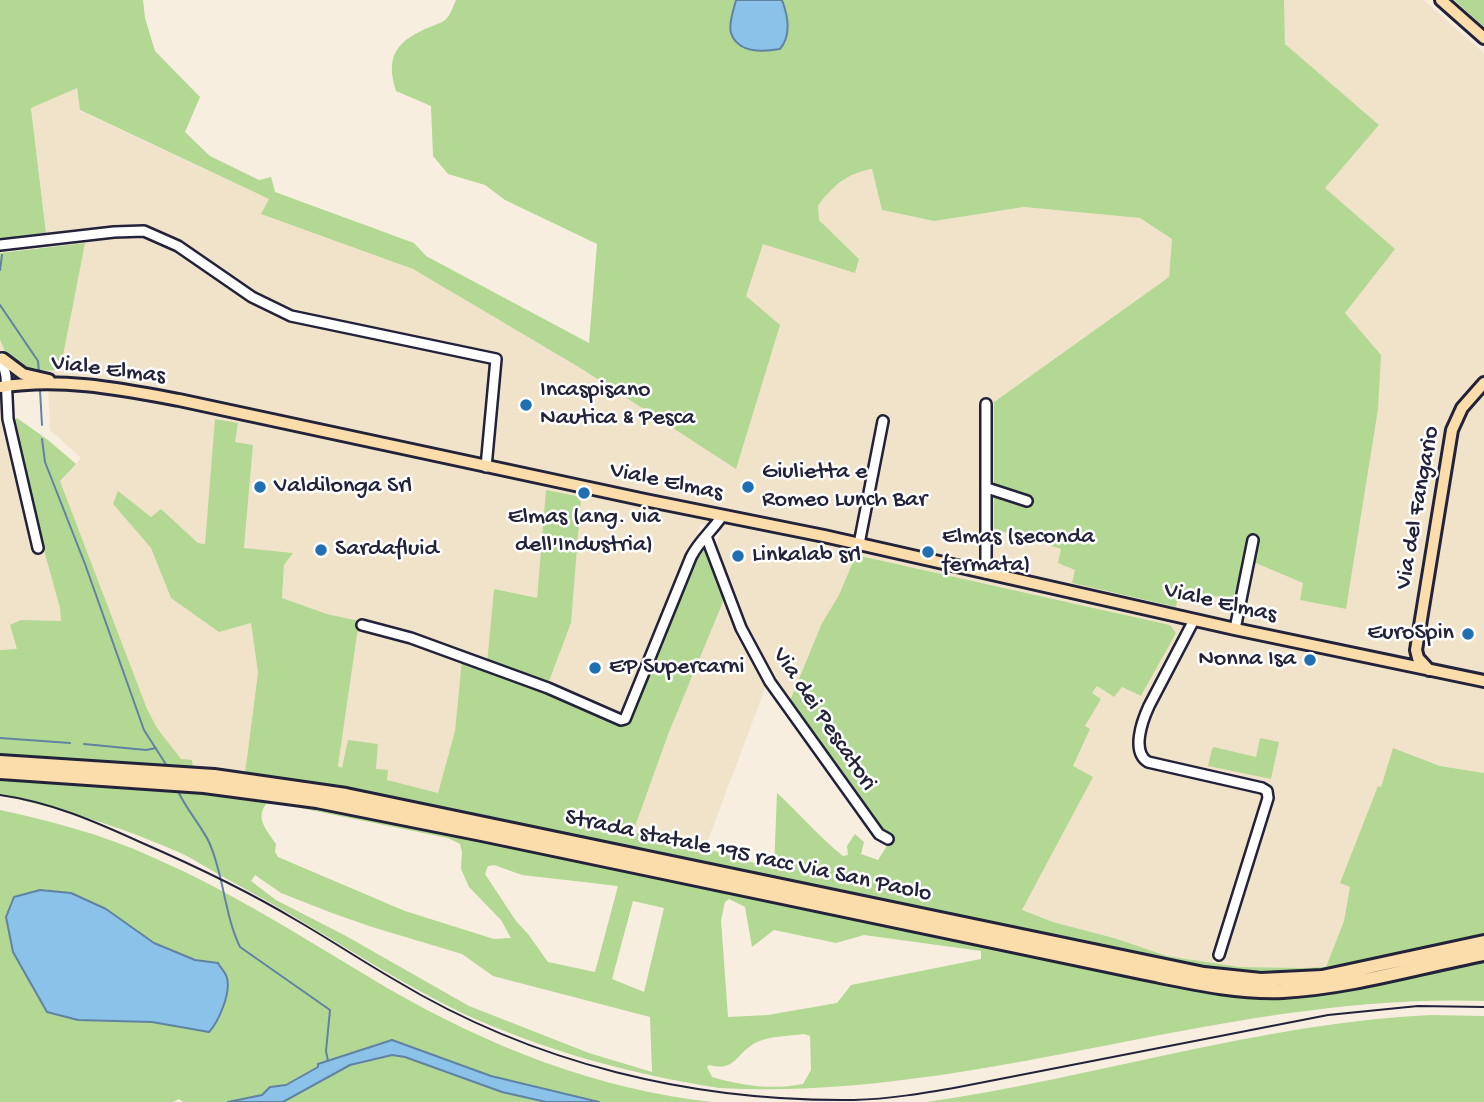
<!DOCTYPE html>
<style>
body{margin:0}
canvas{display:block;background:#f7eee0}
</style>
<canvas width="1484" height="1102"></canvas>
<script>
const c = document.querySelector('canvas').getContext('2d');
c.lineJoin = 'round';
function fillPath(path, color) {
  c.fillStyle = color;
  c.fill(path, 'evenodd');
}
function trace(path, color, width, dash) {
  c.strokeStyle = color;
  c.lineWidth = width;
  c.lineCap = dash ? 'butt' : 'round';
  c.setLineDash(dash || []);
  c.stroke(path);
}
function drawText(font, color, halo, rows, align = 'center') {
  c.font = font + ' "Gochi Hand",sans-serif';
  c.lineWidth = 5;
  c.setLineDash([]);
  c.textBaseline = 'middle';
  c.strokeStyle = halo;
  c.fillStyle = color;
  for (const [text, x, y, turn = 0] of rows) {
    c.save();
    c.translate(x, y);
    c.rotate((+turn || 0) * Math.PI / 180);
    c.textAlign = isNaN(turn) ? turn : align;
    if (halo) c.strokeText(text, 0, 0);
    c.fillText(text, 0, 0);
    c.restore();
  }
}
const built = new Path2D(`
 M1284,0H1424L1484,53V773L1440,766L1393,748L1381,787L1378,786L1341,883L1350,887L1344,921L1326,967L1303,968L1240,967L1167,956L1114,938L1053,922L1022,910L1092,778L1072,766L1089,730L1085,726L1101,699L1092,694L1096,686L1114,697L1121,687L1141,696L1176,633L1170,625L856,555L839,595L822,623L789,703L769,678L705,848L633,832L669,732L721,528L701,524L623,717L548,684L571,623L572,595L547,490L537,598L494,590L488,662L462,660L455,731L438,793L425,791L386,780L376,770L378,744L342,768L338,766L359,621L327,614L282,598L284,564L292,554L244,548L253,445L235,442L216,420L205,544L198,543L161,509L151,518L113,504L151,548L171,598L251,622L258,673L245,774L192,768L181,759L157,728L147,710L60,481L81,458L50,430L48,388L23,389L13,391L11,394L13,421L30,500L60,608L61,622L17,649L0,650V340L8,358L84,243L48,246L31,107L77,88L80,111L269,199L262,214L413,269L605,382L745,296L763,243L859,259L819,220L818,205L827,193L856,171L872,169L882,210L934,221L1024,207L1140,218L1172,239L1169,277L994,402L1037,543L1062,549L1075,570L1073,583L1175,607L1179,589L1244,557L1303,583L1300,600L1345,609V313L1325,188L1378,125L1285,44Z`);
const green = new Path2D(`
 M0,0H143L145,18L155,51L200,97L185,132L210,156L259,180L271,177L275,192L414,243L426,256L589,343L597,244L505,200L485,185L448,174L433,156L431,106L396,91C386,59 394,43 425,29C431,26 440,24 445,20C451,15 453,6 456,0H1284L1285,44L1379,125L1325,188L1395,249L1345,313L1381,355L1378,409L1346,609L1300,600L1303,583L1244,558L1233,600L1180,589L1176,607L1072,583L1075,570L1058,563L1061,549L994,529V402L1169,277L1172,239L1140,218L1024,207L934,221L882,210L872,169C849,172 831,187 818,206L819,220L859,259L855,273L763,244L746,296L780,325L736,469L582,369L413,269L261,214L269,199L80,110L77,88L31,108L46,233L0,239Z
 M1454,0H1484V27Z
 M85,243L61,366L59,370L29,371L18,366L8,358L0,340V253Z
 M17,418L48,440L76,464L60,481L147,709L157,728L181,759L192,760L193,768L245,773L258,673L251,623L219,632L171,598L151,548L113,504L118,491L151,517L161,509L198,543L205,544L215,419L238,423L235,442L253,445L244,548L293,553L284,565L282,598L327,614L359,621L338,766L342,768L348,740L378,744L376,769L388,770L387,780L438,793L455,731L462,659L623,723L696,554L702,545L713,564L725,597L669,732L633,832L705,848L774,869L777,793C800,814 819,837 843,856L848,855L847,846L855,834L864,842L861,854L878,860L893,836L881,829L789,703L822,623L839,595L856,555L1170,625L1176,633L1141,696L1122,687L1114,697L1097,686L1092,693L1101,699L1085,726L1090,729L1073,766L1093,777L1022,910L1053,922L1114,938L1167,956L1240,967L1303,968L1326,967L1344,921L1350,887L1340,883L1378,786L1381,787L1393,748L1440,766L1484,773V936L1460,941L1484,957V1001C1226,992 976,1102 719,1088C630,1074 546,1051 464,1014C408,987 355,953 301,921C268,900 232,883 199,863C182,852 161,845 142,837C96,819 49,806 0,795V650L17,649L10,625L21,620L61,621L60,608L30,500V492L13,421ZM261,776L382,797L1093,942L1090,964L391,821L255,797ZM276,803L448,838L460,844L462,852L461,869L469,887L501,920L511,938L494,939L405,911L278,857L275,852L276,844C267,830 255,819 266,804ZM494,865L522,875L618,886L595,972L548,962L528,934L516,921L485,874L488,866ZM255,875L281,893L332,913L372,927L462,954L493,976L650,1017L652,1072L589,1053L469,1006L346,936L276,900L251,881ZM729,899L745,907L752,947L774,930L836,943L864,935L981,951V959L851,985L837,1003L768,1015L728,1017L721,920L725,902ZM633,901L664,908L644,992L612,979ZM804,1034L810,1036L811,1070L803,1084C772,1090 743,1086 712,1077L707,1067L709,1065C735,1072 736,1054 755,1043C768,1036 789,1036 804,1034Z
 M546,490L581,497L571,623L548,684L487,664L494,589L537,598Z
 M1260,738L1279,742L1271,779L1208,766L1212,749L1214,747L1256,757Z
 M0,810C52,821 104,835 152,857C235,893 311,943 389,989C488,1046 598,1090 713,1102H599L491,1076L392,1040L318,1064V1067L286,1085L270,1087L262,1095L228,1102H183L179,1099L173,1102H0Z
 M1431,1015L1484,1016V1102H926C1095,1078 1260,1023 1431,1015Z
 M392,1055L405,1057L502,1092L546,1102H283L350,1065Z`);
const water = new Path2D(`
 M736,0H782C788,16 792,35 780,49C763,52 738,54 731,33C728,24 734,9 736,0Z
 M40,890L71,893L106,909L154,943L195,960L218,963C220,967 226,973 227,978C231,993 219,1021 209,1032L152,1022L78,1020L47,1012L13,952L6,917L14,897Z
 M392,1040L491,1076L599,1102H546L502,1092L405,1057L392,1055L350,1065L283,1102H228L262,1095L270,1087L286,1085L318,1067V1064Z`);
const stream = new Path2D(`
 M0,270L2,255
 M0,305L38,361L39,373
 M40,390L42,425
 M42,439L45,462L85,564L144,730L167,766
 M0,738L70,743
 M84,744L146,750L156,748
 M178,791C186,809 200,824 209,842C224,875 224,914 240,947L330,1010L326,1051L328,1061`);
const minor = new Path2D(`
 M0,245L114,232L144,231L178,246L252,297L291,316L496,359L486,467
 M2,358L6,376L8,419L38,548
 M987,488L1027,501
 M706,536L741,628L770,682L879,834L888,839
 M859,544L883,421
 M986,573V404
 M1194,620L1149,706C1142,721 1131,752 1148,762L1262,788L1267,791L1268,798L1219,955
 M362,625L411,638L548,688L621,720L625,719L691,557C699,541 712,531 722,516
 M1235,629L1253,540`);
const major = new Path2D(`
 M1441,0L1484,38
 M3,359L23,374L49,380
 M0,387C60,377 120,389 179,400L645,500L824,536L1235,629L1484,681
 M1429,670L1418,658L1416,650L1452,430L1462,408L1484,383`);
const highway = new Path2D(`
 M0,762L214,776L346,795L1204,974L1261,980L1322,977L1484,942
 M0,772L204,786L317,801L482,834L1145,973C1190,982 1237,993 1283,991C1352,987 1417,967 1484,954`);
const rail = new Path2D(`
 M0,795C50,802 94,821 140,842C193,865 246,890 296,920C329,939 362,961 395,980C534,1064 693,1102 854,1100C890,1099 925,1093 959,1087L1328,1015L1418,1006L1484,1007`);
const markers = [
 [526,405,7,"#1f6fb2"],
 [260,487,7,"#1f6fb2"],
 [748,487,7,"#1f6fb2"],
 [584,493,7,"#1f6fb2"],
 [321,550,7,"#1f6fb2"],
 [928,552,7,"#1f6fb2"],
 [738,556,7,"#1f6fb2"],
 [1468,634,7,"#1f6fb2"],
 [1310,660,7,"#1f6fb2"],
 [595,668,7,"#1f6fb2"]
];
const streetNames = [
 ["Viale Elmas",108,371,7],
 ["Viale Elmas",666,483,12],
 ["Via del Fangario",1419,508,-80],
 ["Viale Elmas",1220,604,13],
 ["Via dei Pescatori",823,720,56],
 ["Strada statale 195 racc Via San Paolo",748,857,12]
];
const poiNames = [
 ["Incaspisano",540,391],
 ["Nautica & Pesca",540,419],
 ["Giulietta e",762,473],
 ["Romeo Lunch Bar",762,501],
 ["Valdilonga Srl",274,487],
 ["Elmas (ang. via",584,518,"center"],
 ["dell'Industria)",584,546,"center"],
 ["Elmas (seconda",942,538],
 ["fermata)",942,566],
 ["Sardafluid",335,550],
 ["Linkalab srl",752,556],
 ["EuroSpin",1454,634,"right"],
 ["Nonna Isa",1296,660,"right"],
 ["EP Supercarni",609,668]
];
fillPath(built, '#f1e3ca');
fillPath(green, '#b3d893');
fillPath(water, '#8ac2e9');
trace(water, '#6082a3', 2);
trace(stream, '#6082a3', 2);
trace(minor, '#22223b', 14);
trace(major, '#22223b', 16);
trace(highway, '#22223b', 18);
trace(minor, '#fff', 9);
trace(major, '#fbddab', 10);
trace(highway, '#fbddab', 12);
trace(rail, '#22223b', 2);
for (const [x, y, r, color] of markers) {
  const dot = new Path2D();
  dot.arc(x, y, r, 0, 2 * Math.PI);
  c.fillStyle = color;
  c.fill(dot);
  trace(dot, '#fff', 2.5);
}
drawText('24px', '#22223b', '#fff', streetNames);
drawText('24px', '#22223b', '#fff', poiNames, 'left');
</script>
